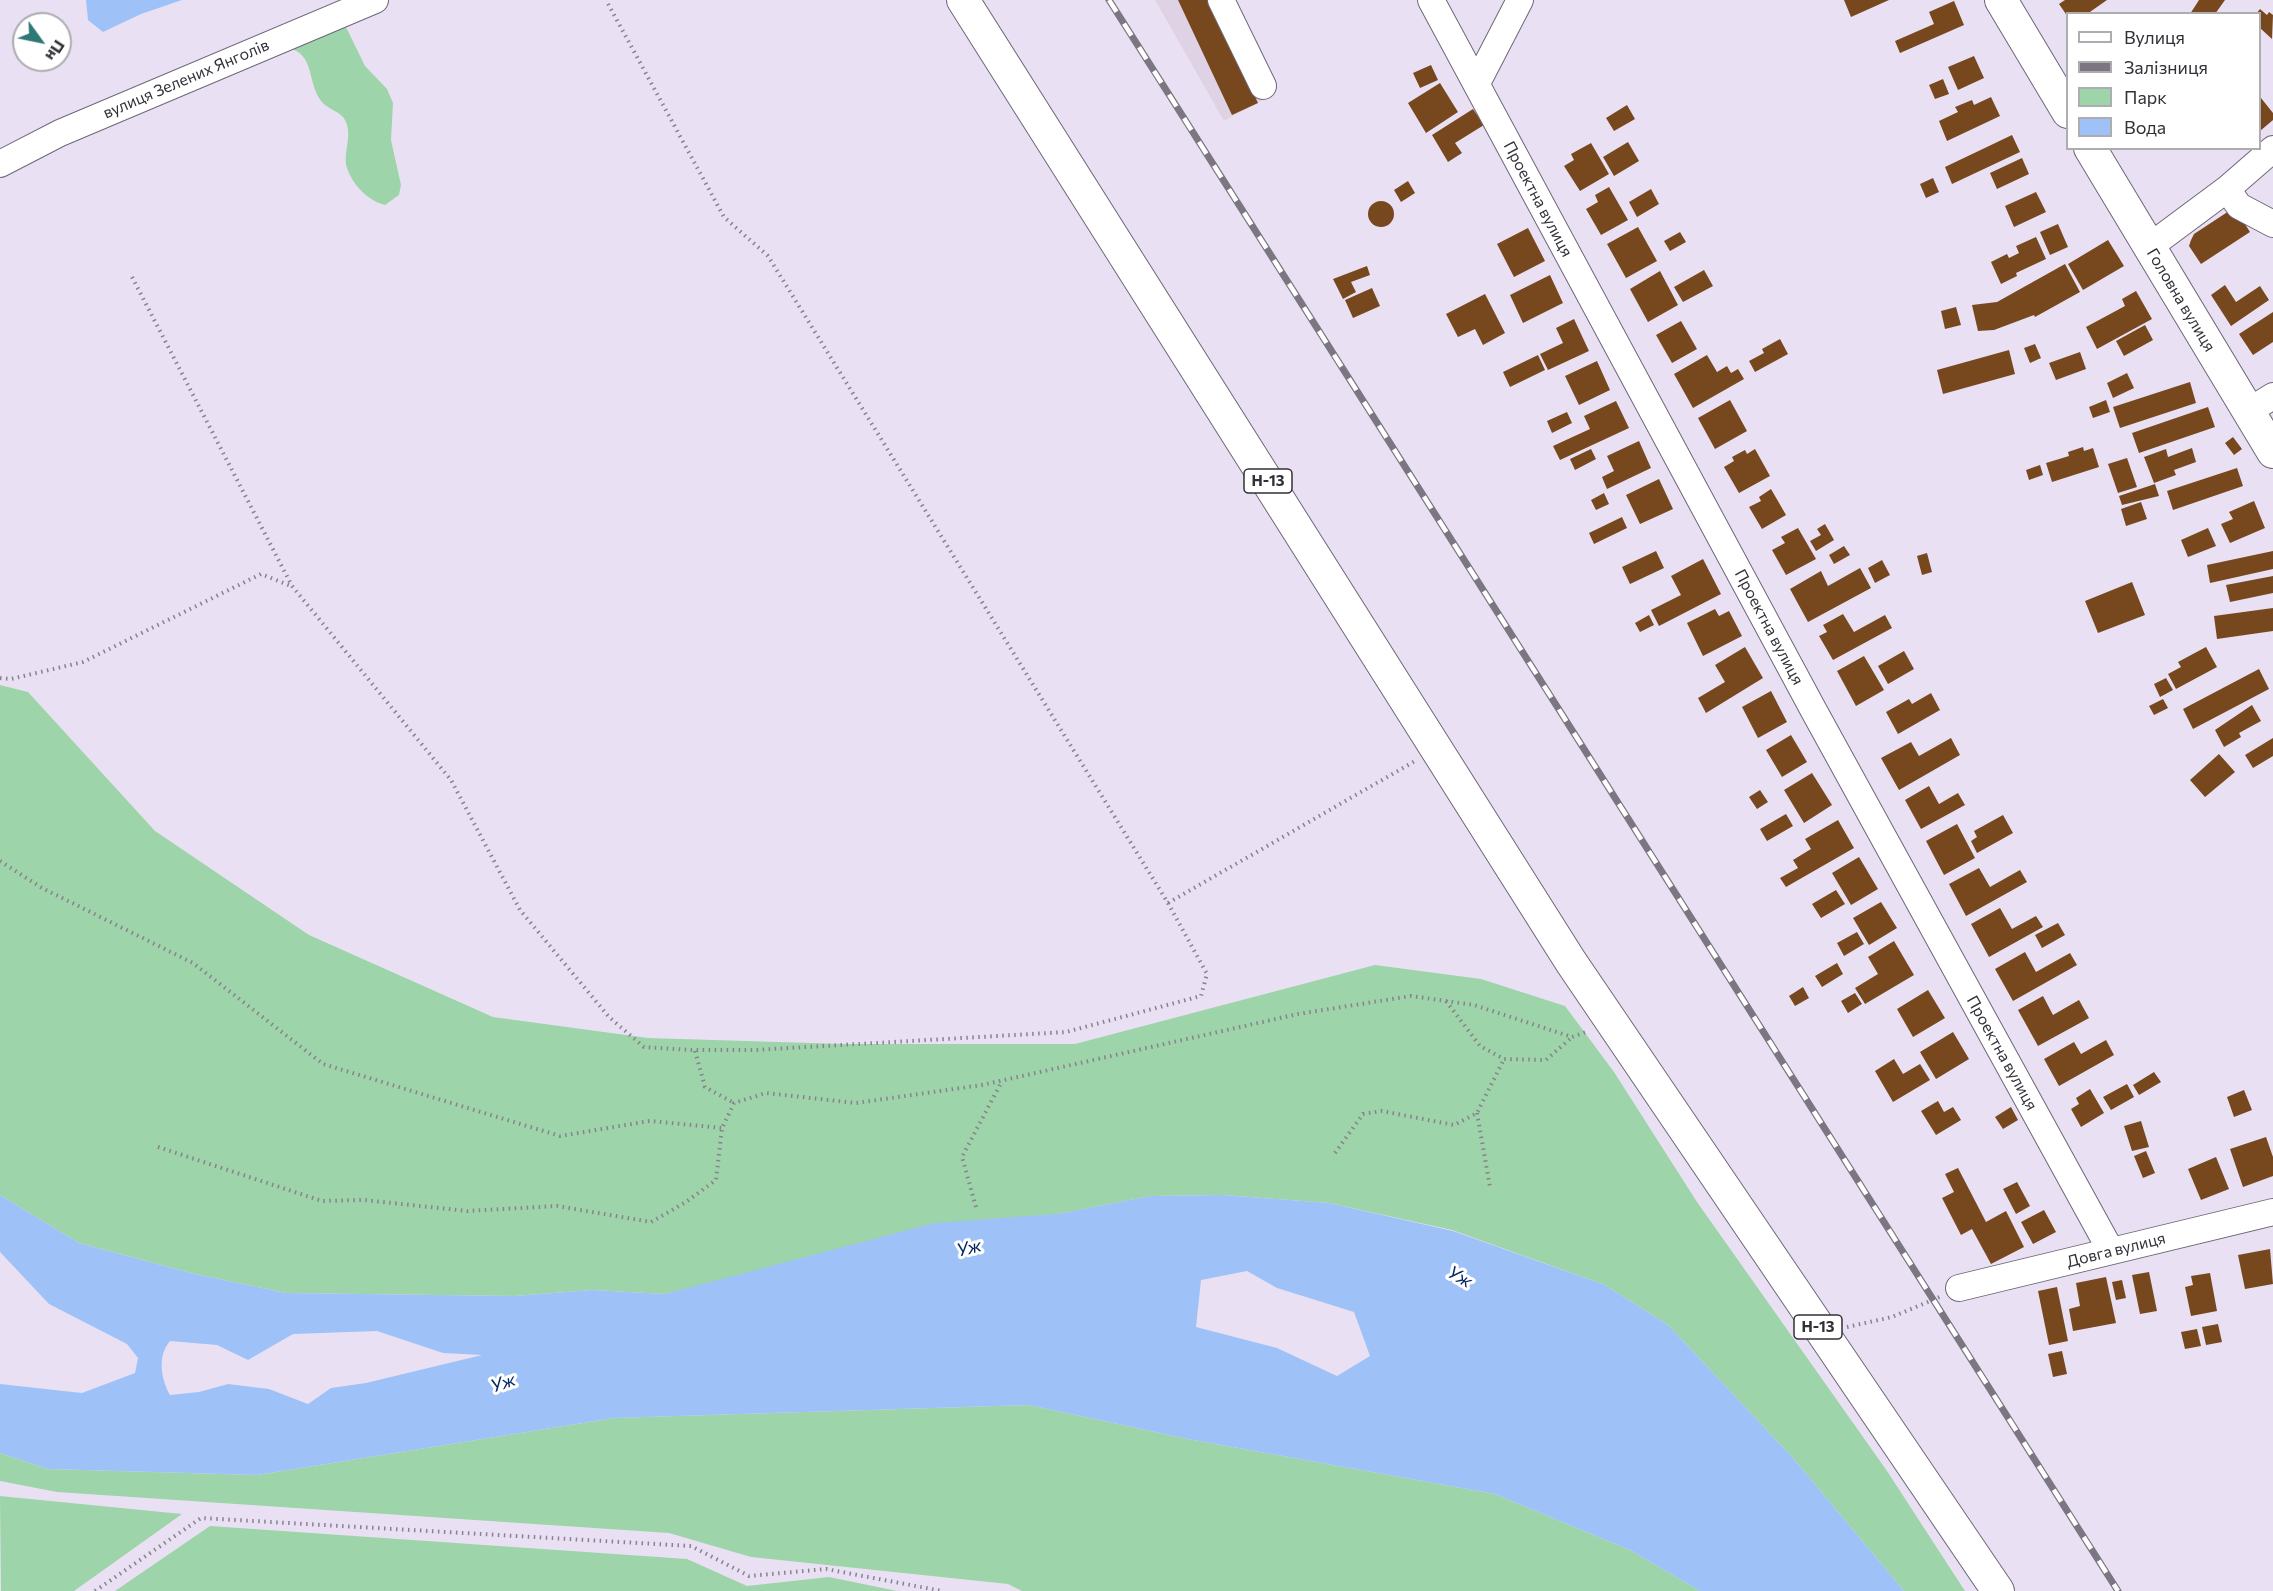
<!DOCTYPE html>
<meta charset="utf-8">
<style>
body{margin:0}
#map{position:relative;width:2273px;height:1591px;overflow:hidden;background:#e9e1f3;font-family:Commissioner,sans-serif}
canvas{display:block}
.legend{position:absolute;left:2066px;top:12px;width:195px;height:138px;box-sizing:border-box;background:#fff;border:2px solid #adacaf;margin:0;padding:8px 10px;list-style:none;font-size:18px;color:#333037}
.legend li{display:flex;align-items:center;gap:12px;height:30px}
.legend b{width:30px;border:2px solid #adacaf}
.north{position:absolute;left:12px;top:12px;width:60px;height:60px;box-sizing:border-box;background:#fff;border:2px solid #adacaf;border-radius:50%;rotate:123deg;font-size:16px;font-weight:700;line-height:24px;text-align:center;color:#333037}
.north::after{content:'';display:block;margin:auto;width:21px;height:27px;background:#2e7876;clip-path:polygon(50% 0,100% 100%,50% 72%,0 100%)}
</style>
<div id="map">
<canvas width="2273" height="1591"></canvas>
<ul class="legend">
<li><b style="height:8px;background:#fff"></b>Вулиця</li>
<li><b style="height:8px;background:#7b7681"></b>Залізниця</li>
<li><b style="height:16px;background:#9ed4a9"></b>Парк</li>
<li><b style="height:16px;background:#9ec2f7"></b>Вода</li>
</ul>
<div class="north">Пн</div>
</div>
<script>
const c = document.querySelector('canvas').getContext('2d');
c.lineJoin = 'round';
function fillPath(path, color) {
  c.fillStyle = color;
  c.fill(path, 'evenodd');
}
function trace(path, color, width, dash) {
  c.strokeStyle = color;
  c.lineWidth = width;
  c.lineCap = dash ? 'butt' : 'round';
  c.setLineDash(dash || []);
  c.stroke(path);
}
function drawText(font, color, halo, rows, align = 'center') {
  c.font = font + ' Commissioner,sans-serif';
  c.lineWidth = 6;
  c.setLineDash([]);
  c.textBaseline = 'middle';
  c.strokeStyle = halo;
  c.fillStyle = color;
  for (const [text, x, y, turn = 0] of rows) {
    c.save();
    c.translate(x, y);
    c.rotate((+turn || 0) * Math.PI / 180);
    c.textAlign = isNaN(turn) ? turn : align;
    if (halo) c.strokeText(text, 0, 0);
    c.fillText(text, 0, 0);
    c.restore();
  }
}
const industrial = new Path2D(`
 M1155,0H1216L1263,100L1224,121Z`);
const green = new Path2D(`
 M345,25L365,66L387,89L393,103L391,140L401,185L399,195L385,205C369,201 353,186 347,168C342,152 355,133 343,117C338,111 326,108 321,101C307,82 315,55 289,48Z
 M0,685L28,692L155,831L309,935L493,1017L648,1038L844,1044H1075L1375,965L1481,979L1565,1006L1614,1072L1697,1202L1887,1471L1965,1591H1904L1793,1458L1668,1325L1605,1285L1452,1230L1329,1203L1223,1195L1151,1196L758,1272L665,1294L592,1290L515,1296L286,1293L195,1274L79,1243L0,1195Z
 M1029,1405L1188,1439L1495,1494L1630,1550L1700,1591H1022L1008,1584L751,1557L669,1533L57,1492L0,1481V1453L48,1469L257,1475L614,1418Z
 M0,1496L182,1514L74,1591H1Z
 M210,1526L687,1559L747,1586L829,1577L897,1591H115Z`);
const water = new Path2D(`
 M86,0H182L141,14L103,32L88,20Z
 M0,1195L79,1243L195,1274L286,1293L515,1296L592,1290L665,1294L934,1223L1057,1214L1151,1196L1223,1195L1329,1203L1453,1231L1605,1285L1668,1325L1793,1458L1904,1591H1700L1630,1550L1495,1494L1188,1439L1029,1405L614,1418L257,1475L48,1469L0,1453V1384L82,1393L135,1373L138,1358L127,1344L49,1304L0,1252ZM1247,1271L1277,1288L1354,1312L1370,1356L1337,1376L1277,1348L1196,1327L1201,1280ZM377,1331L443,1353L482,1355L366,1383L331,1388L308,1404L269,1389L228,1384L199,1392L170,1395C161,1379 157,1356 170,1341L217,1345L248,1360L293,1334Z`);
const building = new Path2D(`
 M1178,0H1209L1258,103L1232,115Z
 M1844,0H1889L1851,17Z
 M2065,0H2107L2087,14H2068V17L2059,4Z
 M2199,0H2225L2215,14H2190Z
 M1954,1L1964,25L1900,53L1895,41L1934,24L1929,12Z
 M2260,9L2267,15L2269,12L2273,15L2272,39L2260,28V14H2256Z
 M1974,56L1984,78L1958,90L1948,67Z
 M1431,65L1438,80L1420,88L1413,73Z
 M1943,79L1949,94L1935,99L1929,85Z
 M1440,83L1458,112L1426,133L1408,103Z
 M1991,97L2000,116L1947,141L1939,121L1958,112L1955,107L1972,100L1974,105Z
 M2261,98L2273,113V120L2260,131Z
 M1627,105L1635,119L1614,131L1606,118Z
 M1473,109L1484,125L1455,143L1462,153L1448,162L1432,135Z
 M2012,135L2020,152L1952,184L1945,167Z
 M1628,142L1639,161L1614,176L1603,157Z
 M1591,143L1609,174L1580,191L1564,166L1574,160L1571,154Z
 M2022,158L2029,174L1997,189L1990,173Z
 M1933,178L1939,192L1926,198L1920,184Z
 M1408,181L1415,193L1401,202L1394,190Z
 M1609,187L1628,220L1601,235L1586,209L1598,202L1595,195Z
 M1651,189L1659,204L1637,217L1629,202Z
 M2036,192L2046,212L2014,227L2005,206Z
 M1368 214a13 13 0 1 1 26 0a13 13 0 1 1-26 0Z
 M2229,211L2238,213L2250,232L2201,264L2189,246L2191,240L2194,234Z
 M2058,224L2068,247L2050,255L2040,232Z
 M1638,227L1657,261L1626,278L1607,244Z
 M1528,228L1545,261L1514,277L1497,244Z
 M1680,232L1686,242L1670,251L1664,241Z
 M2036,237L2046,259L2016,273L2017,276L2001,284L1991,262L2007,254L2009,258L2019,253L2016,246Z
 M2108,240L2124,266L2083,290L2068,264Z
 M2065,264L2080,292L2035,317L2034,315L1994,330L1978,331L1972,305L1997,302Z
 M1367,266L1370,275L1351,282L1356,292L1343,299L1333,279Z
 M1704,270L1713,286L1683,302L1674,287Z
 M1660,271L1678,305L1648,322L1630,289Z
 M1550,275L1563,303L1523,323L1510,295Z
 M2225,285L2236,302L2260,286L2269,300L2231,326L2211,295Z
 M1372,288L1380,306L1353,318L1345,300Z
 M2136,291L2152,319L2097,349L2086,327L2125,306L2122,299Z
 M1485,294L1505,333L1483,345L1475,329L1458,337L1446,314Z
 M1956,307L1961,325L1945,329L1941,311Z
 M2273,312V342L2253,355L2239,334Z
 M1574,319L1589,351L1548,370L1540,354L1563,343L1556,328Z
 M1681,321L1697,349L1672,363L1656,335Z
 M2145,325L2153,340L2124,356L2116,341Z
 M1780,339L1788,354L1755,372L1749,361L1764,353L1762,349Z
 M2035,344L2041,358L2030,363L2024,348Z
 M2009,350L2015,374L1943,394L1937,370Z
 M2080,352L2086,369L2056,380L2049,363Z
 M1538,355L1545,370L1510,387L1503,372Z
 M1707,355L1717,372L1727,366L1731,373L1738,369L1744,379L1693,408L1674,374Z
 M1597,361L1610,390L1579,405L1565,376Z
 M2127,373L2134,388L2113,398L2107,383Z
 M2190,382L2196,403L2120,428L2113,407Z
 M1730,400L1747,431L1715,449L1698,418Z
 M2106,400L2110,412L2093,418L2089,407Z
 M1616,401L1629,428L1560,460L1553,446L1590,429L1584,416Z
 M2208,407L2215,427L2139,453L2132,433Z
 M1567,412L1572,423L1552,433L1547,421Z
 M2233,437L2242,449L2234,455L2225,443Z
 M1639,441L1651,468L1607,489L1602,477L1614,471L1607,456Z
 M2083,447L2084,451L2093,448L2099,467L2052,482L2046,463L2069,456L2068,452Z
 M2192,448L2196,462L2174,470L2176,475L2154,483L2144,457L2166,449L2168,457Z
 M1591,449L1596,459L1575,470L1570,459Z
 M1755,449L1770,476L1739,493L1724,467L1734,461L1732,457L1745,450L1747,454Z
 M2127,458L2137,487L2118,493L2108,464Z
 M2040,465L2043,475L2029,480L2026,470Z
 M2237,468L2243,486L2173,510L2167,491Z
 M1659,479L1673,509L1640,524L1626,495Z
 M2155,484L2159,496L2122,505L2119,496Z
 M1771,489L1786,515L1762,529L1749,507L1761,501L1759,497Z
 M1604,493L1609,504L1596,510L1591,500Z
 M2254,501L2265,528L2230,543L2221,524L2233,519L2229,512Z
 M2141,502L2147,519L2126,526L2121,509Z
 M1622,517L1627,528L1594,544L1589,533Z
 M1825,524L1834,540L1816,551L1810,541L1821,535L1817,529Z
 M1798,528L1816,559L1786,575L1772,550L1785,543L1781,537Z
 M2208,528L2216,546L2188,557L2181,540Z
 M1844,546L1850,555L1834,564L1829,555Z
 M1656,551L1664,568L1630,584L1622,567Z
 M2273,551V569L2210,583L2207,565Z
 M1927,553L1932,572L1922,575L1917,556Z
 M1703,559L1721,594L1659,626L1651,610L1681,595L1671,576Z
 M1882,560L1890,575L1875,583L1868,568Z
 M1860,568L1871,588L1808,622L1790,589L1821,571L1828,586Z
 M2273,576V593L2230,602L2226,585Z
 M2132,582L2145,615L2098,633L2085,601Z
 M2273,608V631L2217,639L2214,616Z
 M1715,609L1719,616L1729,611L1742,636L1703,656L1687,623Z
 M1843,614L1854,632L1885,615L1892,628L1833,660L1819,636L1827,632L1823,625Z
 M1649,615L1654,625L1640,632L1635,623Z
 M1745,647L1763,678L1706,713L1698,698L1725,682L1715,665Z
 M2206,647L2217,667L2176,689L2168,674L2181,667L2178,662Z
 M1904,651L1914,669L1888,684L1878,666Z
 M1864,656L1884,690L1856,706L1837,671Z
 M2259,669L2269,689L2193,729L2183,709Z
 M2166,678L2173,690L2160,697L2154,684Z
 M1771,691L1787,722L1758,738L1742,707Z
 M1931,693L1940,710L1898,734L1886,712L1909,699L1912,704Z
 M2163,699L2168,708L2154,715L2149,706Z
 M2252,705L2261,721L2239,733L2241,737L2224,747L2215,730Z
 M1791,735L1807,762L1782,777L1766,750Z
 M1951,738L1960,755L1899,790L1881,758L1911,742L1919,756Z
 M2273,738V756L2253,768L2245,755Z
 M2219,754L2235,772L2205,797L2190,780Z
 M1812,773L1832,805L1804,823L1784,790Z
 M1929,786L1939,804L1958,793L1965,805L1921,829L1905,800Z
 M1760,790L1768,802L1757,809L1749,797Z
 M1786,814L1793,826L1767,841L1760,829Z
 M2003,815L2013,833L1977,853L1971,841L1977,837L1974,831Z
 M1838,820L1854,848L1786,887L1780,878L1798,868L1793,860L1811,849L1805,839Z
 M1957,824L1975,858L1944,875L1926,841Z
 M1859,857L1878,889L1851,905L1832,873Z
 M1979,868L1990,887L2020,870L2027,882L1966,916L1949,884Z
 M1836,890L1845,904L1821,918L1812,904Z
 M1881,902L1897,928L1869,945L1853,918Z
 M2000,908L2012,929L2036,916L2043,927L1989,957L1971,924Z
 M2058,923L2065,935L2042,948L2035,935Z
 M1857,932L1864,944L1844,956L1837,943Z
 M1894,941L1914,975L1865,1004L1855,988L1878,974L1868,957Z
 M2025,952L2036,972L2070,953L2077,965L2013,1001L1995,969Z
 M1837,963L1843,974L1822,987L1815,976Z
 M1803,987L1809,998L1795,1006L1789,996Z
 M1928,990L1945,1018L1913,1037L1897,1009Z
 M1855,993L1862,1004L1848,1013L1841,1001Z
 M2043,996L2053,1015L2079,1000L2089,1018L2038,1046L2018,1010Z
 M1953,1032L1969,1059L1936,1079L1920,1052Z
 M2106,1040L2114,1055L2059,1086L2044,1059L2074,1042L2081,1054Z
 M1894,1059L1903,1074L1920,1064L1930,1080L1893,1102L1875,1071Z
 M2154,1072L2161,1082L2139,1095L2133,1085Z
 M2127,1084L2134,1097L2111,1110L2103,1097Z
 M2090,1089L2104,1113L2081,1127L2071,1109L2079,1104L2076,1098Z
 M2244,1090L2252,1110L2234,1117L2227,1097Z
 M1938,1101L1944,1112L1953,1107L1961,1120L1936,1135L1921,1111Z
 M2011,1107L2018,1120L2003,1129L1995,1117Z
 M2141,1121L2149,1147L2132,1151L2124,1126Z
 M2266,1137L2273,1157V1176L2243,1187L2230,1149Z
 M2146,1151L2155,1173L2143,1178L2134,1156Z
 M2216,1157L2229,1189L2201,1200L2188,1169Z
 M1958,1168L1986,1222L2006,1211L2024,1247L1991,1264L1972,1229L1961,1235L1942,1198L1954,1192L1945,1174Z
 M2017,1182L2030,1206L2016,1214L2003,1189Z
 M2044,1210L2056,1232L2033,1244L2021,1222Z
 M2270,1249L2273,1284L2245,1289L2238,1255Z
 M2149,1272L2157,1311L2140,1314L2132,1275Z
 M2210,1273L2217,1311L2191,1316L2185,1287L2193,1285L2191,1276Z
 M2106,1277L2116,1323L2073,1331L2069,1309L2080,1306L2076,1283Z
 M2122,1280L2126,1298L2116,1300L2112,1282Z
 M2057,1287L2068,1341L2049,1345L2038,1291Z
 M2218,1324L2222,1342L2206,1345L2202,1327Z
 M2197,1329L2201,1346L2185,1349L2181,1332Z
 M2062,1351L2067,1374L2053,1377L2048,1354Z`);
const path = new Path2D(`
 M132,277L292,586L451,780L520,910L609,1017L644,1047L691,1050H755L1066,1032L1201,996L1207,974L1168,903L768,256L724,217L606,0
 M0,678L11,679L83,662L261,574L291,586
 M0,861L42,888L193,963L323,1064L560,1136L650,1121L722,1128
 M1168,903L1415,761
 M1446,1001L1480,1046L1504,1059L1546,1060L1572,1037
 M695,1051L705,1087L734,1103
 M1477,1113L1490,1187
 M158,1147L322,1201L364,1200L467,1211L557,1206L651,1222L686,1202L716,1180L722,1128L734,1103L766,1093L856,1103L982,1085L1298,1014L1411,996L1474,1005L1572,1037L1589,1031
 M1335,1153L1363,1114L1382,1111L1454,1125L1477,1113L1504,1059
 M976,1207L962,1157L1002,1081
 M1847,1327L1892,1317L1942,1296
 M95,1591L201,1518L691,1546L749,1576L826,1569L942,1591`);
const minor = new Path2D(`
 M1221,0L1263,86
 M1431,0L1814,711L2111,1251
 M1477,83L1520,0
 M0,164L60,133L375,0
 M2227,189L2239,206L2273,224
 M2149,247L2227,189L2273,149
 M2249,411L2273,396
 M1959,1288L2273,1212`);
const major = new Path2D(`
 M963,0L1571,962L1998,1591
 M2001,0L2068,112
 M2090,148L2273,452`);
const rail = new Path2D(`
 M1109,0L2118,1591`);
const shields = [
 [1268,481,48],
 [1818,1327,48]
];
const shieldNames = [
 ["Н-13",1268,481],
 ["Н-13",1818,1327]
];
const streetNames = [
 ["вулиця Зелених Янголів",186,79,-23],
 ["Проектна вулиця",1538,199,62],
 ["Головна вулиця",2181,300,59],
 ["Проектна вулиця",1769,627,62],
 ["Проектна вулиця",2002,1053,61],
 ["Довга вулиця",2116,1250,-14]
];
const waterNames = [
 ["Уж",969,1248,-14],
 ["Уж",1460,1277,30],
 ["Уж",503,1383,-19]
];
fillPath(industrial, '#dfd2e5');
fillPath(green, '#9ed4a9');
fillPath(water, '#9ec2f7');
fillPath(building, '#77471e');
trace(minor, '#6e6776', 28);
trace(major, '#6e6776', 34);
trace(path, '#87828e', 4, [1.5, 4.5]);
trace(minor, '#fff', 26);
trace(major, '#fff', 32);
trace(rail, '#7b7681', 7);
trace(rail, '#fff', 4.5, [14]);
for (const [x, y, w] of shields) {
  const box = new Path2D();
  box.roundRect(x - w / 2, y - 12, w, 24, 4.5);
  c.fillStyle = '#fff';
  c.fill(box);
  trace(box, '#333037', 1.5);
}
drawText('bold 15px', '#333037', null, shieldNames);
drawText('16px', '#333037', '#fff', streetNames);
drawText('italic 18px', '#002763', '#fff', waterNames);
</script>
